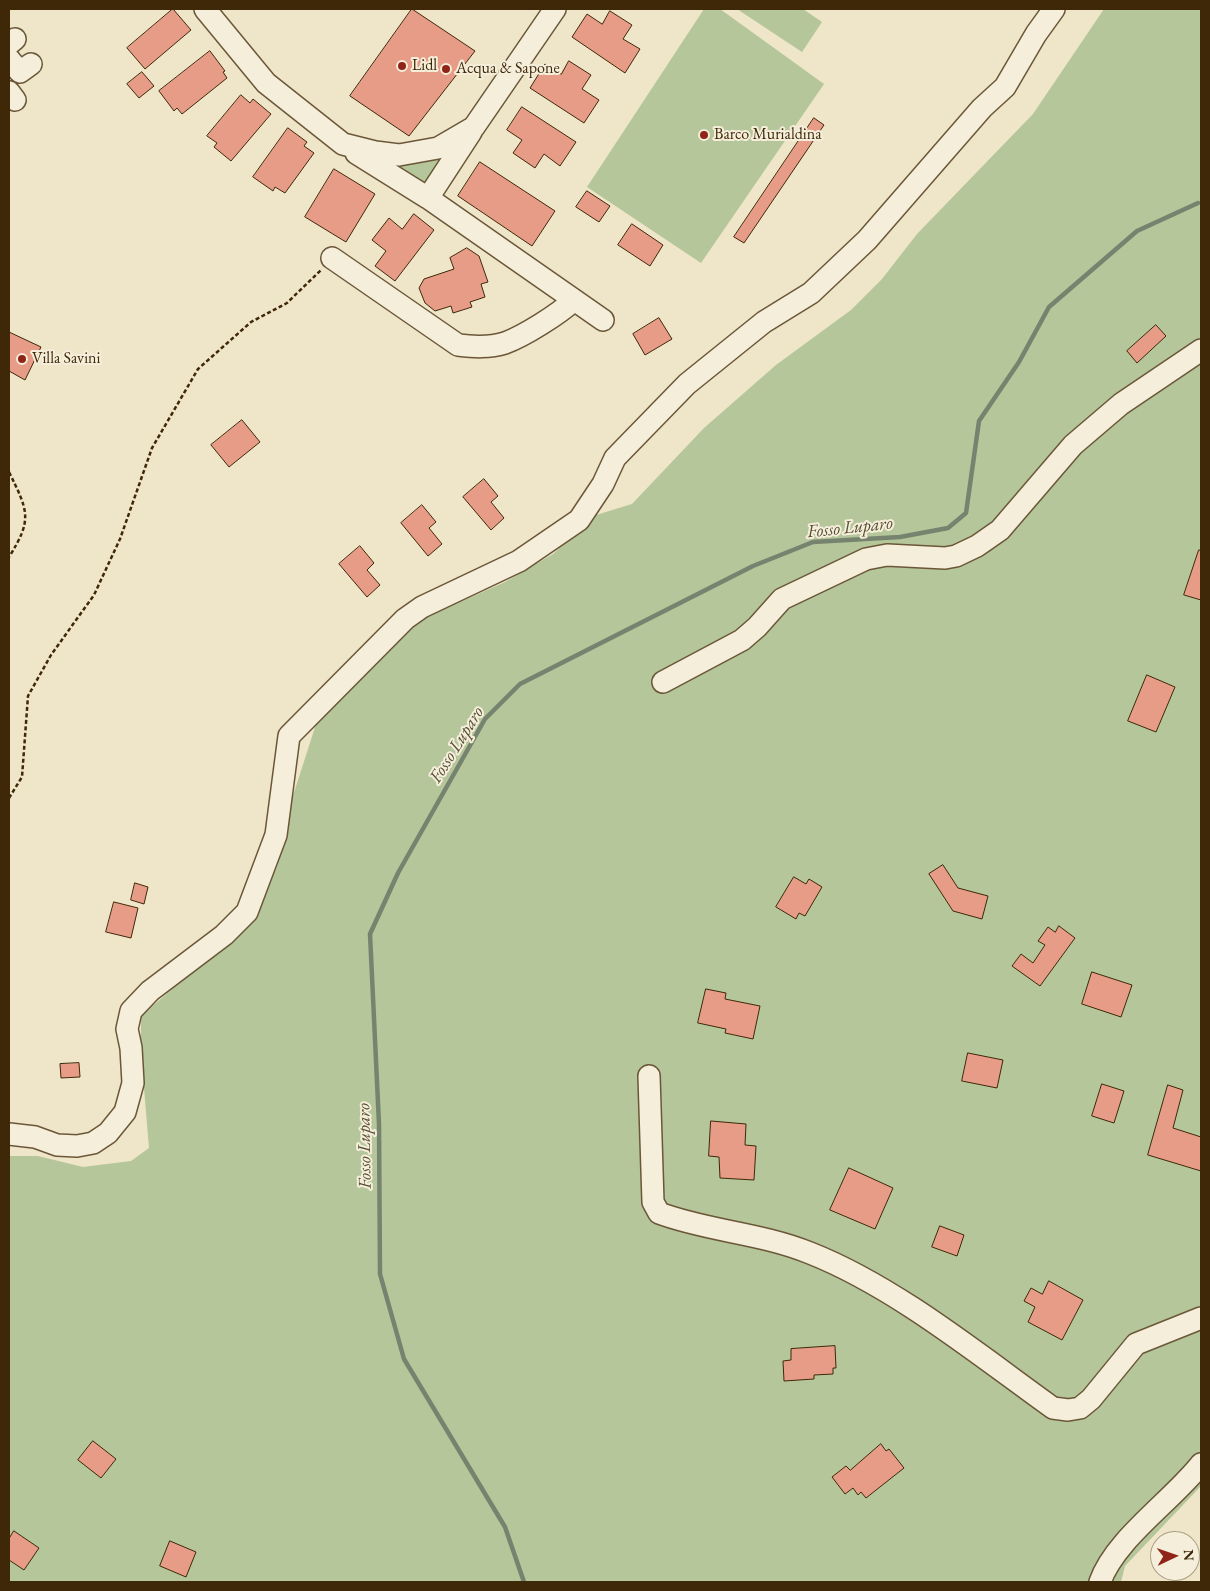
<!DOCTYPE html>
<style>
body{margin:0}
#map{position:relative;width:1210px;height:1591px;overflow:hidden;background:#efe5c8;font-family:"EB Garamond",serif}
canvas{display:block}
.frame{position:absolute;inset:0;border:10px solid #3f2808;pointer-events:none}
.north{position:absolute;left:1150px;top:1531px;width:50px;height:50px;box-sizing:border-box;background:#f5eedb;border:1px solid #ac9f87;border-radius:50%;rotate:87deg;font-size:14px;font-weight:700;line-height:20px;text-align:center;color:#3f2808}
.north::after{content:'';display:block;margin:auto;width:18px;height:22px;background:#8f2418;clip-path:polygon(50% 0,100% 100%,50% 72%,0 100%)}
</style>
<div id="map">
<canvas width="1210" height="1591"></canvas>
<div class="frame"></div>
<div class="north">N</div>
</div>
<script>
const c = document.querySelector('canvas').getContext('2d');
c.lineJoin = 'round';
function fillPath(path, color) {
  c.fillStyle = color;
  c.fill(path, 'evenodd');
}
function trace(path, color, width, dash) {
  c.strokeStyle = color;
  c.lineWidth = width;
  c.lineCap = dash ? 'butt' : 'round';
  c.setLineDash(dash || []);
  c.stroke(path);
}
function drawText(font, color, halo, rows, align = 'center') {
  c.font = font + ' "EB Garamond",serif';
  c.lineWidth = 4;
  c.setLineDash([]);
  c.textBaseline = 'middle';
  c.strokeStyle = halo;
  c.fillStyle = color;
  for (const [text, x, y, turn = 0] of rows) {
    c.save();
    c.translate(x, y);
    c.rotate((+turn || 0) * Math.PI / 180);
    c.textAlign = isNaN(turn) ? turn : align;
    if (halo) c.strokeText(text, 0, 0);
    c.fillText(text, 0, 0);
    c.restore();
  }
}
const green = new Path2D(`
 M704,9H720L824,84L701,263L587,187Z
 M737,9H803L822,22L802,52Z
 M1104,9H1201V1486L1125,1566L1121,1582H9V1156H38L83,1167L131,1161L149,1148L141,1052V1016L245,926L277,867L290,805L318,718L373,667L411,624L505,582L553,554L593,516L632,504L704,428L776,365L851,310L882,279L917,234L1033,114Z
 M447,152L428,185L389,159Z`);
const stream = new Path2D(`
 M524,1582L505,1527L404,1359L380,1274L379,1124L370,934L398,873L485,719L520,684L753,566L813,542L900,537L948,528L966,513L979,421L1019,362L1049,307L1137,231L1198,203`);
const building = new Path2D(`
 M173,9L191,30L145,69L127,48Z
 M412,9L475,51L409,136L350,96Z
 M610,11L632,25L623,39L640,49L625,73L572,37L587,14L602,24Z
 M210,51L225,71L223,72L227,78L182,114L177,108L174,111L159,91Z
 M569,61L591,75L582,89L599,100L584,123L530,88L545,64L561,74Z
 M142,72L154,86L139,98L127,84Z
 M241,95L250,103L253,99L271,114L231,161L214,147L217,143L207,136Z
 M522,107L576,142L560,166L544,154L535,168L513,153L522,140L507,130Z
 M814,118L824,125L744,243L734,237Z
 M288,128L307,142L304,146L314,153L285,193L275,187L273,191L253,177Z
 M480,162L555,211L532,246L458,196Z
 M334,169L375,194L346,242L305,217Z
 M587,191L610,206L599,222L576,207Z
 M414,214L434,230L395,281L375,266L386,251L372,240L389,218L402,229Z
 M632,224L663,245L650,266L618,245Z
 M467,248L479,256L488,282L481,284L485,297L470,302L472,307L453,313L451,306L435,311L425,303L419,288L424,279L454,269L450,258Z
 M659,318L672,339L645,355L633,334Z
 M1156,325L1166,336L1137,363L1127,351Z
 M9,332L41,347L25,380L9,371Z
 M242,420L260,442L229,467L211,445Z
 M484,479L498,496L491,502L504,518L491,530L463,497Z
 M422,505L436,522L429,528L442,544L428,556L401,523Z
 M360,546L374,563L367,570L380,585L367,597L339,564Z
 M1199,550H1201V600L1184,595Z
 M1147,675L1175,687L1156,732L1128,721Z
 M943,865L958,888L988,896L982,919L953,911L929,874Z
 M794,877L806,884L809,879L822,887L805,916L799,913L796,919L776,907Z
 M135,883L148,887L144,904L131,900Z
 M114,902L138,908L131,938L106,932Z
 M1059,926L1075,938L1040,986L1012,966L1021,954L1033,963L1045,945L1038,941L1048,927L1055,932Z
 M1092,972L1132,985L1121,1017L1082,1004Z
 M706,989L726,993L725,999L760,1006L753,1039L725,1033L726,1029L698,1023Z
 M968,1053L1003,1060L997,1088L962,1081Z
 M79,1063L80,1077L61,1078L60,1064Z
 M1102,1084L1124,1091L1114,1123L1092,1116Z
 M1168,1085L1183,1090L1173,1128L1201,1137V1171L1148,1155Z
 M711,1121L746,1124L745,1145L756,1146L754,1180L720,1178L719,1157L709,1156Z
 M849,1168L893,1188L875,1229L830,1210Z
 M940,1226L964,1235L957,1256L932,1247Z
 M1049,1281L1083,1300L1062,1340L1028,1322L1035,1307L1024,1301L1031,1288L1042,1294Z
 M835,1346L836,1368H833V1374L814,1375V1379L784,1381L783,1361L791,1360V1349Z
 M93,1441L116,1459L101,1478L78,1460Z
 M881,1444L886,1451L889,1449L904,1468L866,1498L861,1492L858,1495L853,1488L845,1494L832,1477L846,1466L850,1470Z
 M14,1531L39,1548L24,1570L9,1560V1539Z
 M170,1541L196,1552L186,1577L160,1566Z`);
const path = new Path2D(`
 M9,472C28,511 33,519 9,557
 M9,798L22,777L28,696L51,655L94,595L120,539L152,448L198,369L251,322L287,303L321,270`);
const minor = new Path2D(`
 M205,9L266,83L343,144L375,152L399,155L438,148L474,127L555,9
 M9,44L15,39
 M9,59L20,72L31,64
 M9,92L15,100
 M356,153L428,198L603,320
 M428,198L471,132
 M332,258L458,345C474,347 489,348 505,343C524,336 559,314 574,300
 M663,682L742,640L757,627L782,599L866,559L887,555L945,558L956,556L977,546L1000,530L1073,445L1121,404L1201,350
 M649,1076L653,1202L659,1213C707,1231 761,1233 810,1253C894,1286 979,1355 1053,1408L1068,1410L1080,1408L1091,1399L1136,1344L1201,1318
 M9,1134L35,1137L57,1145L77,1146L93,1143L108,1133L125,1112L133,1083L131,1048L127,1029L131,1011L150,991L224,935L247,912L276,835L289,736L405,619L422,607L519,561L579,520L603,484L615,458L687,384L764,322L811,293L867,240L982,108L1005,87L1036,34L1054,9
 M1100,1582C1115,1539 1172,1501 1201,1464`);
const markers = [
 [402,66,5,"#8f2418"],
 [446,69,5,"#8f2418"],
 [704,135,5,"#8f2418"],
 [22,359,5,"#8f2418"]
];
const poiNames = [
 ["Lidl",412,66],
 ["Acqua & Sapone",456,69],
 ["Barco Murialdina",714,135],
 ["Villa Savini",32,359]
];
const waterNames = [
 ["Fosso Luparo",850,528,-6],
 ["Fosso Luparo",457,745,-58],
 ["Fosso Luparo",365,1146,-91]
];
fillPath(green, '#b4c69a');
trace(stream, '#76836e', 4.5);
fillPath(building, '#e79c87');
trace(building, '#3f2808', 1);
trace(minor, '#6b5738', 24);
trace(path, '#3f2808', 2.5, [4, 2.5]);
trace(minor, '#f5eedb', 21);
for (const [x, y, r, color] of markers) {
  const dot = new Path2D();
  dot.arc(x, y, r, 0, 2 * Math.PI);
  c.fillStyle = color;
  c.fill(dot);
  trace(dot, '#f5eedb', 2);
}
drawText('16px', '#3f2808', '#f5eedb', poiNames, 'left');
drawText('italic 18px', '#564e32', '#f5eedb', waterNames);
</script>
